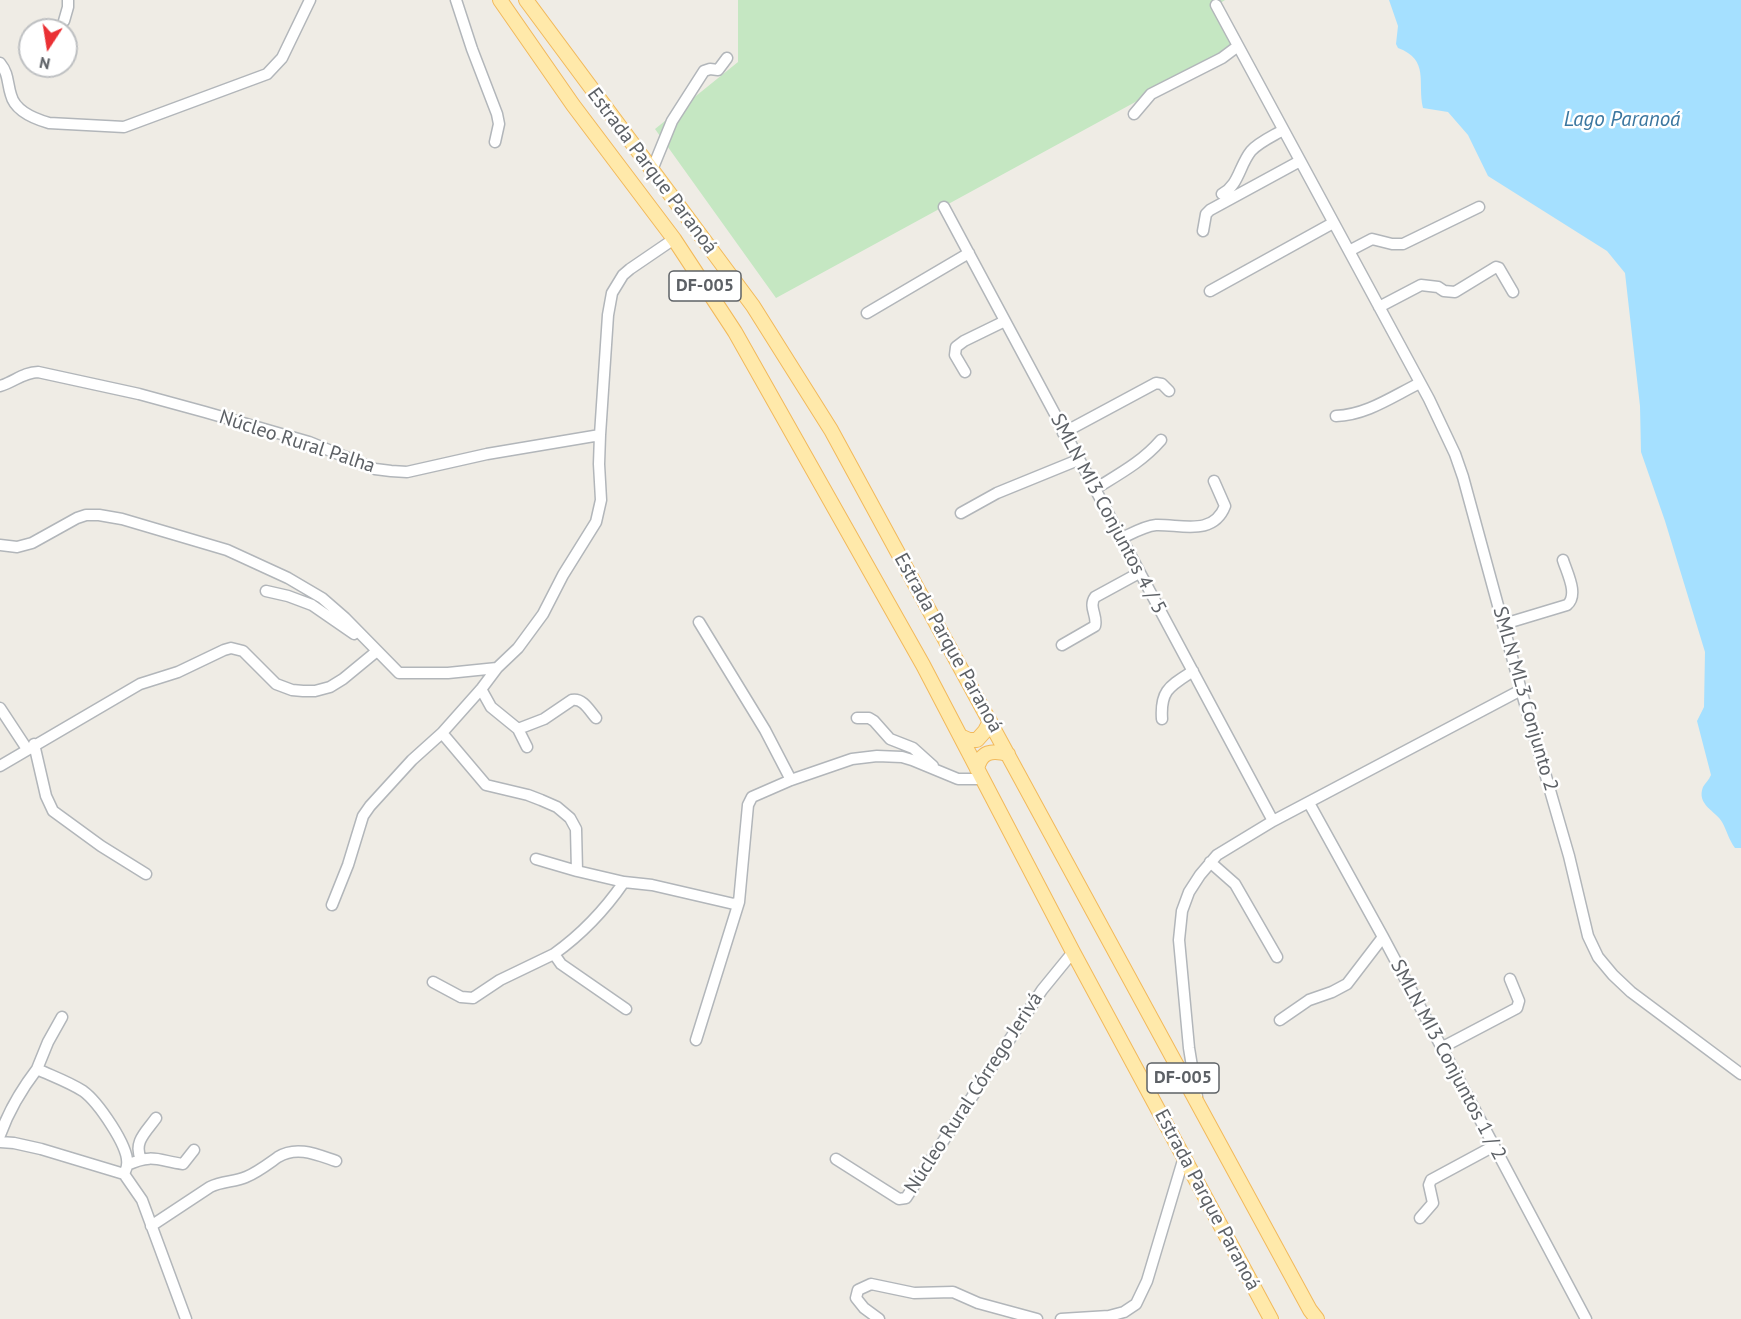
<!DOCTYPE html>
<meta charset="utf-8">
<style>
body{margin:0}
#map{position:relative;width:1741px;height:1319px;overflow:hidden;background:#efece5;font-family:"PT Sans",sans-serif}
canvas{display:block}
.north{position:absolute;left:18px;top:18px;width:60px;height:60px;box-sizing:border-box;background:#fff;border:2px solid #bec0c2;border-radius:50%;rotate:192deg;font-size:16px;font-weight:700;line-height:24px;text-align:center;color:#5d6166}
.north::after{content:'';display:block;margin:auto;width:21px;height:27px;background:#ea3034;clip-path:polygon(50% 0,100% 100%,50% 72%,0 100%)}
</style>
<div id="map">
<canvas width="1741" height="1319"></canvas>
<div class="north">N</div>
</div>
<script>
const c = document.querySelector('canvas').getContext('2d');
c.lineJoin = 'round';
function fillPath(path, color) {
  c.fillStyle = color;
  c.fill(path, 'evenodd');
}
function trace(path, color, width, dash) {
  c.strokeStyle = color;
  c.lineWidth = width;
  c.lineCap = dash ? 'butt' : 'round';
  c.setLineDash(dash || []);
  c.stroke(path);
}
function drawText(font, color, halo, rows, align = 'center') {
  c.font = font + ' "PT Sans",sans-serif';
  c.lineWidth = 5;
  c.setLineDash([]);
  c.textBaseline = 'middle';
  c.strokeStyle = halo;
  c.fillStyle = color;
  for (const [text, x, y, turn = 0] of rows) {
    c.save();
    c.translate(x, y);
    c.rotate((+turn || 0) * Math.PI / 180);
    c.textAlign = isNaN(turn) ? turn : align;
    if (halo) c.strokeText(text, 0, 0);
    c.fillText(text, 0, 0);
    c.restore();
  }
}
const green = new Path2D(`
 M738,0H1225L1217,5L1238,46L776,298L655,129L738,62Z`);
const water = new Path2D(`
 M1389,0H1741V848H1735C1729,840 1727,831 1722,822C1716,811 1696,805 1703,787C1705,783 1709,780 1711,775L1697,721L1704,707L1705,652L1665,521L1641,452L1640,406L1625,273L1607,251L1488,176L1468,135L1448,112L1423,108C1417,82 1430,60 1398,48L1396,44L1398,26Z`);
const minor = new Path2D(`
 M456,0L472,49L497,114L499,124L495,142
 M1216,5L1429,399L1455,454L1463,477L1521,690L1569,856L1588,936L1598,957L1613,975L1631,992L1741,1074
 M64,21L68,7V0
 M0,63C9,74 7,83 11,95C15,111 35,119 49,123L124,127L267,74L282,58L310,0
 M1134,114L1151,94L1222,58L1238,46
 M652,170L672,121L704,71L710,69L718,70L727,58
 M1222,194C1239,185 1239,166 1251,151C1259,142 1273,136 1283,130
 M944,207L1273,821
 M1203,231L1206,214L1210,210L1300,161
 M1349,251L1372,239L1392,244H1403L1479,207
 M1210,291L1333,223
 M1379,307L1421,285L1438,287L1444,291L1455,292L1496,267L1499,268L1513,292
 M867,313L969,253
 M965,372L955,355L956,347L964,341L1005,321
 M0,386C14,382 24,372 38,372L139,394L205,412L309,442L375,469L391,471L407,472L487,454L600,435
 M1336,416C1367,415 1393,396 1420,383
 M1063,433L1156,383L1162,384L1169,391
 M1095,489C1119,474 1142,462 1161,440
 M961,513L997,493L1078,460
 M1120,539C1131,534 1144,526 1156,525C1180,524 1213,537 1225,506L1214,481
 M0,545L17,547L32,543L77,518L86,515H99L122,519L227,550L288,578L322,598L345,618L399,673H448L497,668
 M266,591L288,596L312,605L354,634
 M699,622L765,730L791,780
 M1504,624L1567,605C1579,595 1567,573 1563,560
 M1062,645L1095,626C1098,616 1088,607 1095,597L1139,573
 M481,689L491,707L518,729L544,719L572,700C583,698 589,710 596,718
 M0,708L27,749
 M857,718H869L874,721L890,739L913,748L933,766
 M1162,719C1160,690 1170,686 1193,671
 M518,729L527,747
 M442,733L486,785L528,795L541,800L557,807L570,818L576,829L577,871
 M34,744L46,796L53,811L101,846L146,874
 M0,766L140,684L178,672L224,650L231,648L243,651L276,684L292,690L303,691H315L330,687L343,679L377,651
 M1309,803L1383,937L1586,1319
 M536,859L577,871L624,882
 M1210,862L1235,884L1277,957
 M332,905L348,865L363,816L370,806L412,760L442,733L482,688L497,668L518,648L543,614L563,575L596,522L601,500L599,464L600,435L608,315L612,293L623,275L630,269L674,239
 M433,982L461,997L473,998L500,980L554,954
 M626,1009L561,964L554,954C582,934 604,911 624,882L652,885L734,904L739,902L748,805L752,797L791,780L852,759L877,756L902,757L912,760L958,779H982
 M62,1017L48,1042L37,1069C52,1076 69,1082 83,1091C97,1101 130,1147 127,1165C127,1168 125,1171 124,1174
 M1280,1020L1309,1000L1332,992L1347,984L1383,937
 M696,1040L739,902
 M1441,1048L1517,1008L1519,1001L1510,979
 M1197,1097L1189,1048L1179,940L1182,911L1189,892L1200,875L1217,855L1273,821L1521,690
 M0,1135C9,1110 21,1090 37,1069
 M0,1142L14,1143L41,1149L124,1174L142,1200L186,1319
 M141,1159C133,1142 146,1132 156,1118
 M836,1159L899,1199L906,1198L1042,990L1073,952
 M127,1165C153,1153 159,1161 183,1164L194,1150
 M1420,1218L1433,1203L1429,1185L1431,1180L1494,1146
 M151,1226L210,1187C222,1181 235,1182 246,1177C258,1172 268,1164 278,1157C297,1145 318,1155 336,1161
 M879,1319L864,1308L856,1298L858,1290L871,1284L914,1293L953,1292L978,1303L1037,1319
 M1061,1319L1109,1316L1124,1312L1136,1304L1147,1281L1184,1157`);
const major = new Path2D(`
 M500,0L573,105L674,239L735,332L923,665L1073,952L1271,1319
 M526,0L753,306L831,430L1310,1310L1317,1319
 M960,736L969,740H977L985,731L990,721
 M977,769C981,751 992,750 1008,754`);
const shields = [
 [705,286,72],
 [1183,1078,72]
];
const shieldNames = [
 ["DF-005",705,286],
 ["DF-005",1183,1078]
];
const streetNames = [
 ["Estrada Parque Paranoá",652,171,53],
 ["Núcleo Rural Palha",297,442,18],
 ["SMLN MI3 Conjuntos 4 / 5",1108,514,62],
 ["Estrada Parque Paranoá",948,643,61],
 ["SMLN ML3 Conjunto 2",1525,699,74],
 ["SMLN MI3 Conjuntos 1 / 2",1448,1060,62],
 ["Núcleo Rural Córrego Jerivá",974,1093,-57],
 ["Estrada Parque Paranoá",1207,1200,62]
];
const waterNames = [
 ["Lago Paranoá",1622,120]
];
fillPath(green, '#c5e7c2');
fillPath(water, '#a5e0ff');
trace(minor, '#b2b6ba', 13);
trace(major, '#f2b95b', 16);
trace(minor, '#fff', 10);
trace(major, '#ffe9aa', 14);
for (const [x, y, w] of shields) {
  const box = new Path2D();
  box.roundRect(x - w / 2, y - 15, w, 30, 4.5);
  c.fillStyle = '#fff';
  c.fill(box);
  trace(box, '#5d6166', 1.5);
}
drawText('bold 18px', '#5d6166', null, shieldNames);
drawText('20px', '#5d6166', '#fff', streetNames);
drawText('italic 21px', '#3b77a0', '#fff', waterNames);
</script>
